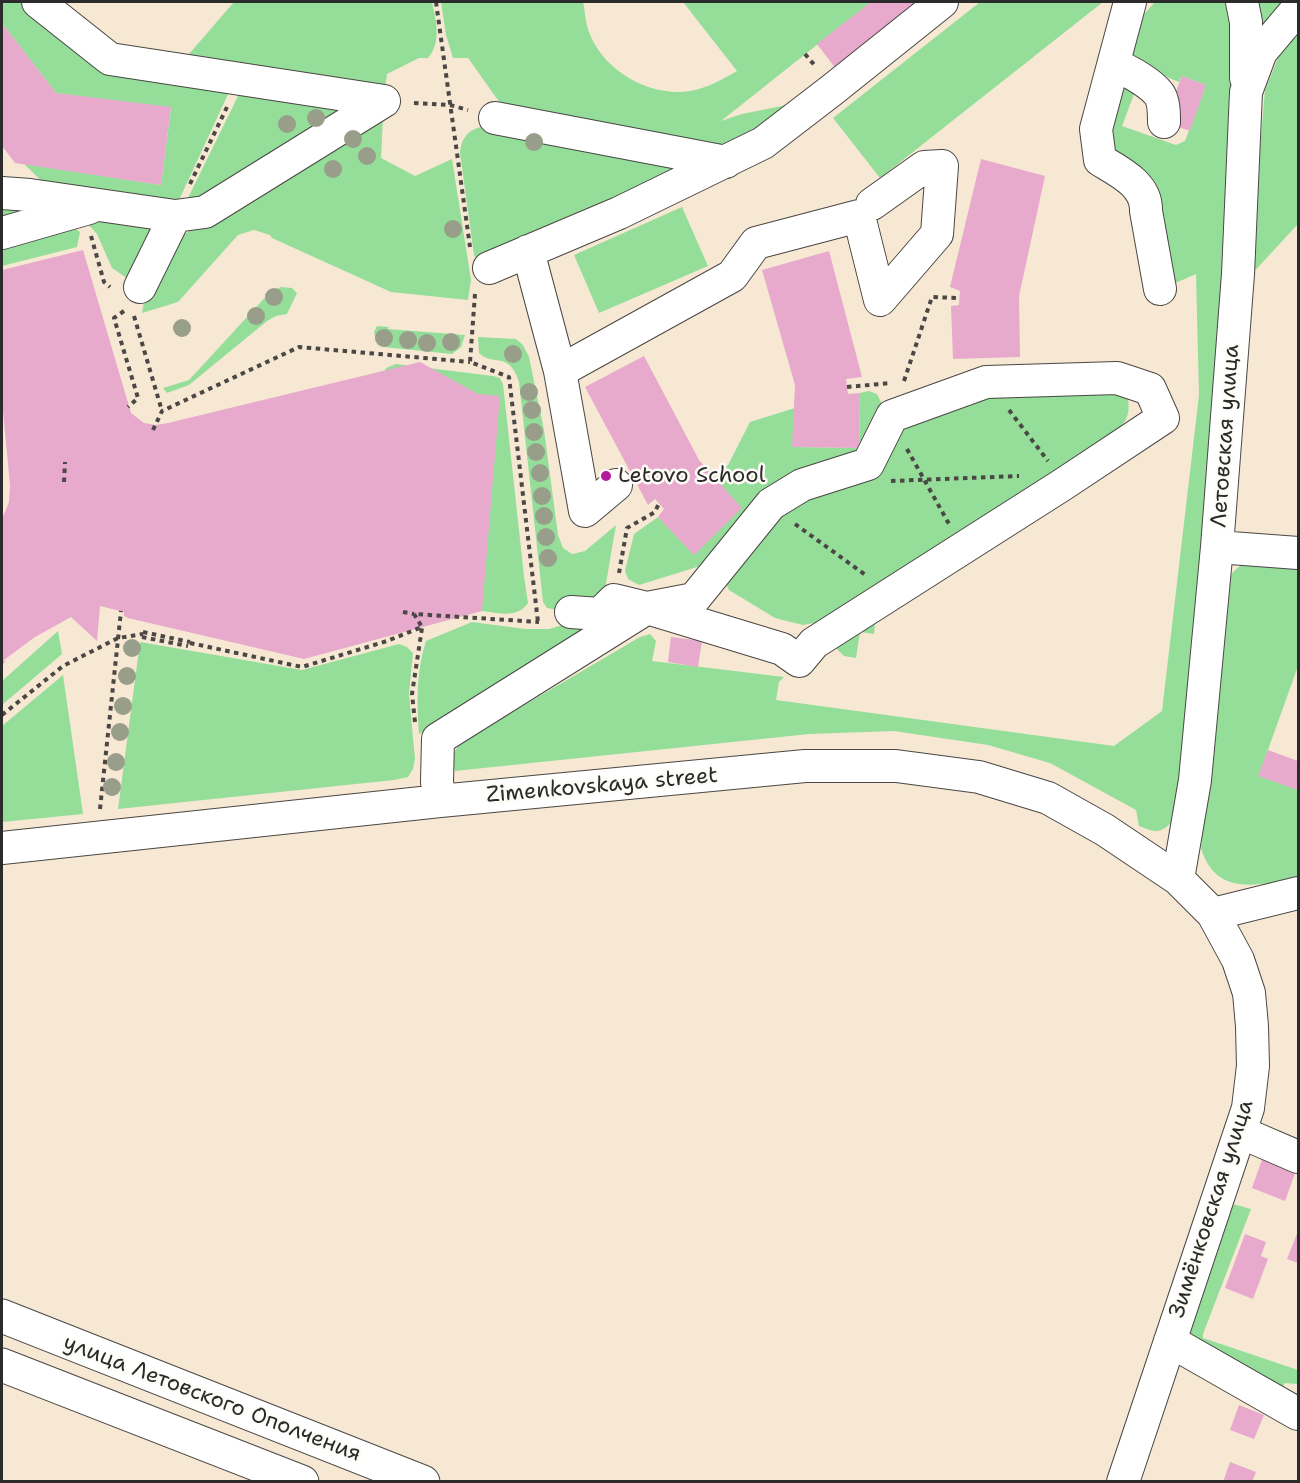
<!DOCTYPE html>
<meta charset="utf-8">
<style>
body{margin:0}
#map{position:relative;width:1300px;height:1483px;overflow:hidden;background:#f7e8d4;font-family:"Shantell Sans",sans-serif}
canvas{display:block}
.frame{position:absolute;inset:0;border:3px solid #2b2b2b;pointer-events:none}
</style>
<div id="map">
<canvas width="1300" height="1483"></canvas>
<div class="frame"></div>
</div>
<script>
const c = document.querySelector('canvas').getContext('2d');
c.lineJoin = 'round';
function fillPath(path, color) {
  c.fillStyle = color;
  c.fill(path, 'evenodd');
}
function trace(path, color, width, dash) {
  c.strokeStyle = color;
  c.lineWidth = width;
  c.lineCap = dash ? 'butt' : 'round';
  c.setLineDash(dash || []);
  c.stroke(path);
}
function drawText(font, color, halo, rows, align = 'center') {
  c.font = font + ' "Shantell Sans",sans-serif';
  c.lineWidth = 5;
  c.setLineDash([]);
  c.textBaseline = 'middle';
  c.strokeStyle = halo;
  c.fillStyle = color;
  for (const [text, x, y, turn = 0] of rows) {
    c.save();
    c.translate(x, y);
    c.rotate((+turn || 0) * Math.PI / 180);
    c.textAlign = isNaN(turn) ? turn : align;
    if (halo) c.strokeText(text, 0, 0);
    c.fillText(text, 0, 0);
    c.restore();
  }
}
const green = new Path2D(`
 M2,2H25L100,60L230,90L179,200L50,189L24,164L161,185L171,108L56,93L2,23Z
 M234,2H432C436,21 442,42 428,58H419L387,74L385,89L183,61Z
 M441,2H583C585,10 585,20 588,29C600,67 642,93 681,92C702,91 720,81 737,71L683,2H871L721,121L742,114L802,102L741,141L709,146L498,108L500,103L468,58H453L446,35Z
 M980,2H1103L880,178L833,118Z
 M1155,2H1229L1235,93L1194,702L1174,820C1160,834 1157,833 1139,826L1136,810L1050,763L988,745L894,731L809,734L455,771C451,755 452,753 463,741L640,637L650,634L656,641L652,661L784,677L779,682L776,700L1114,746L1162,711L1199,395L1196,274L1171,285L1152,221L1104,155L1119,89L1129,86L1136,89L1122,126L1176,145L1185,141L1206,85L1182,76L1179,82L1145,68L1130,57L1134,25Z
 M1244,2H1285L1263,27H1258Z
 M1298,27V224L1249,277L1265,90L1282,48Z
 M240,92L351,103L196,206L187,200L188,198Z
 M383,116L381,158L415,176L452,159L471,280L468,300L391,292L272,238L270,235L254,230L238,235L178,302L142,313L146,291L173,241L366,123Z
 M480,127H492L694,165L477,261L474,255L460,153C461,139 467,131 480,127Z
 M2,205L47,209L80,232L77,247L2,266Z
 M682,207L708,266L599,313L574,255Z
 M84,220H157L131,281L112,268L97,234Z
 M281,287L292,288L297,293L287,314L276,316L267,321L189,385L167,393L163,388L189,380L271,291Z
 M377,326L389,327L388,329L465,335L461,347L452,354L383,347L376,340L374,332Z
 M478,337L516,339L523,345L529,357L544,430L558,535L563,548L572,554L585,551L616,525L605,589L596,599L558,610L547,608L543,602L519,382C509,350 493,367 479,353Z
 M396,364L493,376L500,378L503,384L524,576L528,603C517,620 494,612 476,610L382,377L386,368Z
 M1098,387L1127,395C1134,422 1118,429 1100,447L825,621L803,625L775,618L729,590L725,582L775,510L895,427L994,390Z
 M869,391L877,394L883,406L868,450L710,563L639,585L628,579L625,571L634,534L658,517L694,555L714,478L728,465L750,422L795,408L793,447L859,448L860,393Z
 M1298,558V666L1259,775L1298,790V879C1258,884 1216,898 1201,848L1227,583L1233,572L1243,563Z
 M876,614L874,634L860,632L856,658L844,656L835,647Z
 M472,622L525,629H549L573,622L583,628L580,640L419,734C417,701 416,673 426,641Z
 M58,631L62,654L2,705V681Z
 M140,642L302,670L399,644L407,647L413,653L409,694L415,759L413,769L408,777L394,780L118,809Z
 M63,675L83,814L2,822V726Z
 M1229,1203L1251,1209L1203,1334V1338L1298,1370L1297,1384L1285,1383L1279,1393L1190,1335V1331Z`);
const building = new Path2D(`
 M871,2H930L839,73L817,44Z
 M2,23L56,93L171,107L161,185L15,163L2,146Z
 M1182,76L1206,85L1190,131L1164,122Z
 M981,159L1045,176L1019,296L1020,357L953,359L951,306L959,305L960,291L950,287Z
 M83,250L131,413L144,423L156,425L168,423L420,362L478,394L500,396L482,611L304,659L128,618L124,616V612L100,606L97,641L71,617L35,637L4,660L5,662L2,665V519L9,502L10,485L2,401V270Z
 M829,251L862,377L846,379L848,394L860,393L859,448L792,447L795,385L762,270Z
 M644,356L699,460L742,508L694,555L658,517L664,509L655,499L648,505L585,387Z
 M671,637L702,641L698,667L668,662Z
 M1268,750L1298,761V790L1258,776Z
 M1265,1151L1298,1165L1285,1201L1252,1188Z
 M1298,1231V1263L1287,1259Z
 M1245,1234L1266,1242L1261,1256L1268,1259L1253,1299L1225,1288Z
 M1239,1405L1264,1415L1254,1439L1230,1430Z
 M1230,1462L1256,1472L1252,1482H1223Z`);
const path = new Path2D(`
 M436,2L470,247
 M805,54L816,67
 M414,103L450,105L468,110
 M190,184L227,107
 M91,236L104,282L110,287
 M475,294L470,362L509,377L538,622
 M124,311L114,318L138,398L128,407
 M134,316L162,411
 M904,381L932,297L959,298
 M847,387L891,383
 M1009,410L1048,461
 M153,430L162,411L299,347L470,362
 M907,449L949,524
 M891,481L1019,476
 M64,482L65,462
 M795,524L867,576
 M619,573L627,528L655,512L659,503
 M403,612L414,614
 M143,632L190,642
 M142,637L188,646
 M190,643L302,667L387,641L422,627L414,614L539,622
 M2,715L63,666L118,638L143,634
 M415,722L412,694L422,628
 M100,809L121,611`);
const minor = new Path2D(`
 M38,2L110,59L384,101
 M1130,2L1096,129L1100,160C1120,172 1147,185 1146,211L1160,289
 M1242,2L1246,22V78
 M1114,64C1128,71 1149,81 1159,94C1164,101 1164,113 1164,122
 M495,118L726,162
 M2,193L30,195L175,216L205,212L384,101
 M2,233L89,208
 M528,251L560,371L585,511L616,485
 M489,268L619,213L763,143L832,90L942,2
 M140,287L175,216
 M560,371L732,276L756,243L859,216L880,300L937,234L942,166L924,167L872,204
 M1217,547L1298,553
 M440,801L437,782L438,739L647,608L782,649L799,661L814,643L1062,485L1163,418L1150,389L1117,378L986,382L892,416L868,464L802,485L771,504L694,599L647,608L614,600L600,614L571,612
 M2,848L440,801L805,766H896L979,777L1048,798L1105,830L1178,879L1213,914L1238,960L1249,993L1252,1026L1253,1066L1248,1108L1123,1482
 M1178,879L1195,780L1217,547L1238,274L1246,92L1261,52L1298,8
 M1213,914L1298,893
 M1240,1132L1298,1157
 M1170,1341L1298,1414`);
const major = new Path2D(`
 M2,1316L423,1482
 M2,1365L302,1482`);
const trees = [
 [316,118],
 [287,124],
 [353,139],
 [534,142],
 [367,156],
 [333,169],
 [453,229],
 [274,297],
 [256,316],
 [182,328],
 [384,338],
 [408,340],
 [451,342],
 [427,343],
 [513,354],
 [529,392],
 [532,410],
 [534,432],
 [536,452],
 [540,473],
 [542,496],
 [544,516],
 [546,537],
 [548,558],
 [132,648],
 [127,676],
 [123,706],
 [120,732],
 [116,762],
 [112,787]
];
const markers = [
 [606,476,6,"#b5179e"]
];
const streetNames = [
 ["Летовская улица",1226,436,-86],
 ["Zimenkovskaya street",602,786,-5],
 ["Зимёнковская улица",1212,1209,-72],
 ["улица Летовского Ополчения",212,1399,21]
];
const poiNames = [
 ["Letovo School",618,476]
];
fillPath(green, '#94de9a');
fillPath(building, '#e7a9cc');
trace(minor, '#4a4744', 34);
trace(major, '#4a4744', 35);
trace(path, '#4a4744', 4, [4.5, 4.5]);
trace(minor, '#fff', 32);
trace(major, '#fff', 33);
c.fillStyle = '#989e89';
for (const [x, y] of trees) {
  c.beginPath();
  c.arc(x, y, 9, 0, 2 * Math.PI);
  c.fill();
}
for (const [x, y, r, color] of markers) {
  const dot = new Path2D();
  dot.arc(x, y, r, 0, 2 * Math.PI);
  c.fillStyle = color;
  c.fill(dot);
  trace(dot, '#fdfcf7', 2);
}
drawText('22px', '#2b2b2b', '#fdfcf7', streetNames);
drawText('22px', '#2b2b2b', '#fdfcf7', poiNames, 'left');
</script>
